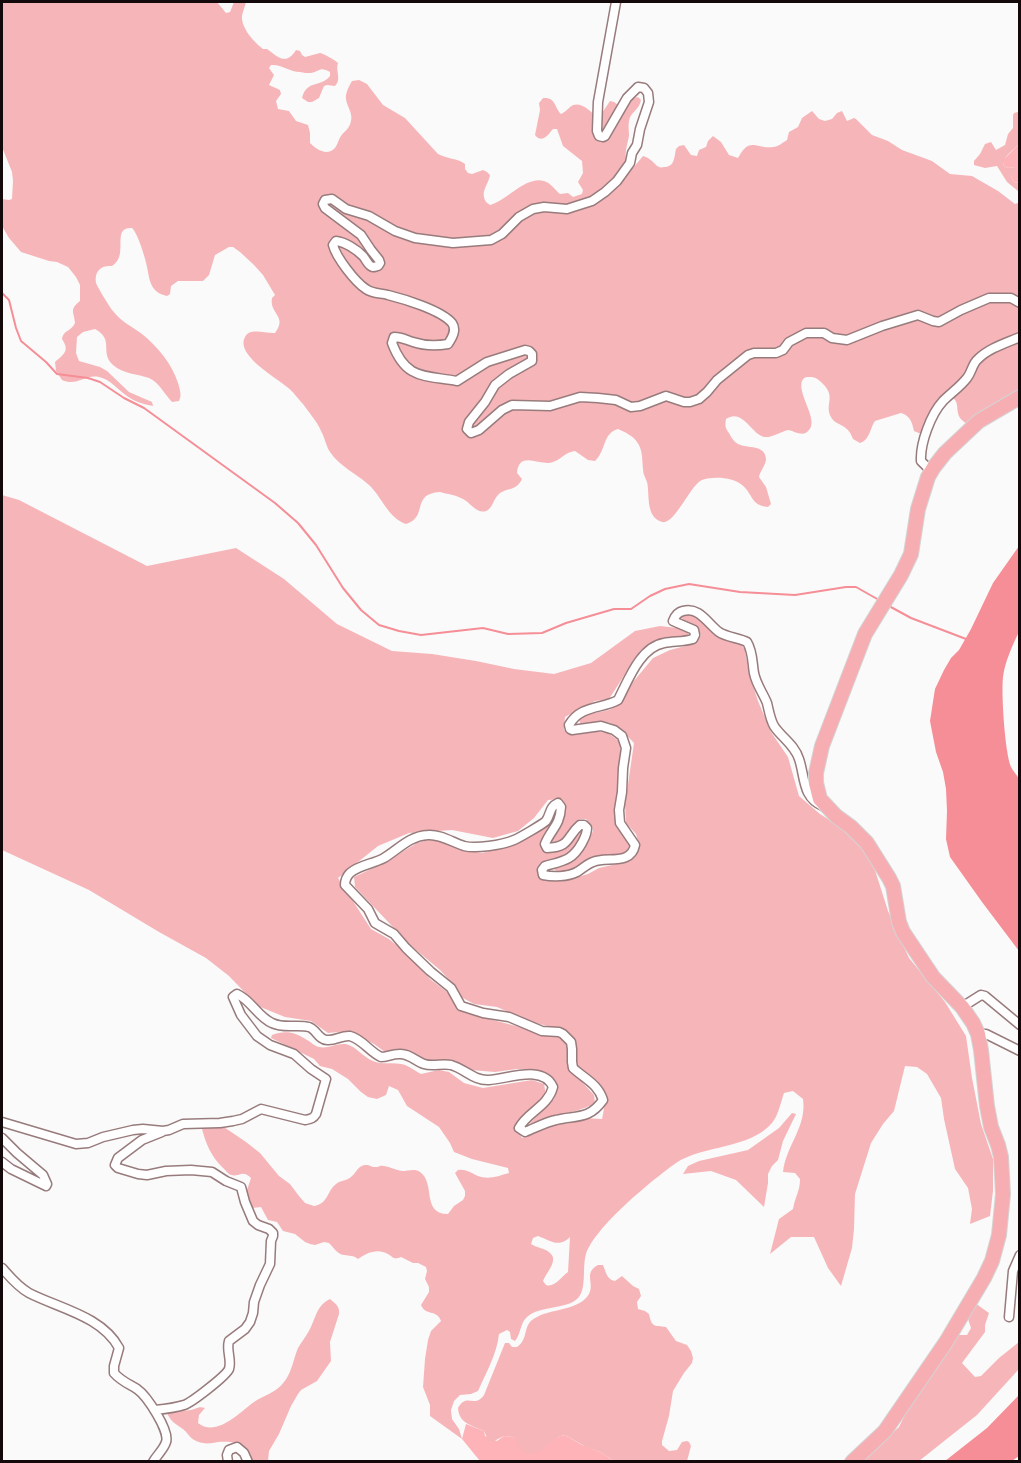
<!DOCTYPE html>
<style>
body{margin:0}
#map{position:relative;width:1021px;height:1463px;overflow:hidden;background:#fafafa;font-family:"PT Sans Narrow",sans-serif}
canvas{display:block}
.frame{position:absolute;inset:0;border:3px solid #14090a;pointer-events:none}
</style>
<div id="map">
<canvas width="1021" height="1463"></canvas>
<div class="frame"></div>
</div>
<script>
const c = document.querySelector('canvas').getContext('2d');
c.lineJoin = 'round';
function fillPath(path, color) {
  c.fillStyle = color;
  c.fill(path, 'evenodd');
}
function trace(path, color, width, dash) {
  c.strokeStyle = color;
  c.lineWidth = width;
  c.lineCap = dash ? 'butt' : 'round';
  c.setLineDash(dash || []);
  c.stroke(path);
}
const green = new Path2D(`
 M1019,144V183L1014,182L1011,177L1015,170L1014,167L1008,168L1004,166L1003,160Z
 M466,1424L484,1431L485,1436L497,1441L504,1436L513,1437C534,1463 545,1437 565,1435L582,1445L600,1452L614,1461H480L462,1439Z`);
const forest = new Path2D(`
 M2,2H217L226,13L230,12L234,2H246C245,6 243,11 242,16C241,28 254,42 263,49H267C278,57 286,66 296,50L300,51L302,55L305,57L320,53C324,54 335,60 338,63C335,71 342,79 335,86L327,85L324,86L319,98L312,102H308L302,98C307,79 321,88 330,76V72C320,66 320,71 311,73C307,73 304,73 300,72C290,72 281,64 271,65L269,68L274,75L269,85L280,90L281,94L276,101L278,109L289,111L296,121L308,125L310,133V143C316,149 326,156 334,149C338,145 338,140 341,136C345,130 349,130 351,121C353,113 347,107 346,99C345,94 349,86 352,81L359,80L367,84L383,105L405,118L438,154C447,159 457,158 465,164V169L468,173L472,174L483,170L487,172L490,175C488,186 480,191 486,202L490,205C507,201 525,176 544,181C551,183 555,190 560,194L568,193L573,197L582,194L583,190L578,182L583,173L582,161L563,146L557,129H553C548,135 542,144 535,135L540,110L539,103L543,98C556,97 554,107 561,114C566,112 569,107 573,105C582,102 590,111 596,116H600L610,101L614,102L621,107C627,104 633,98 638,97L641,100C639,111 630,112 629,121C628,126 629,131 629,136C627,147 621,161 633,168L643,156C649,158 651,160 655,164C658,167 660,168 664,167C675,167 674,157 676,149L679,146L684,145L691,155L697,156L699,150L706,147L708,141L713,136L721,142L729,155L738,158C750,136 755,149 773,147C778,147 782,143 787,140L789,132L798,127L802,118L812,111L819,119L825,121L832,119L837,113L842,111L847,121L854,118L856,119L872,135L888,141L902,150L932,161L950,174L972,176L998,191L1015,204L1018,203L1019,197V395L969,425C966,423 962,421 960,418C954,408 963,397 943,396L939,399L921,434L914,431C912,423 911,416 901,413L875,421C870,428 870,440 860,443L853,439C847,422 836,427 831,417C824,404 837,397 822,383C818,379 815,377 810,377C806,377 804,377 802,381C797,394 819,420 809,430C803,438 795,431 788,430C780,432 772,438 764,437C751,434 743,408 726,419C725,425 725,428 729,433C731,437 734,442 738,444C748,449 765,444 766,459C766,465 760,471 759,477L766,487L771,504L768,507C750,505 754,495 742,485C733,477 713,476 702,480C690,485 675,525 662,522C645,517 650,494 647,482C645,477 643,474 643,469C642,460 643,450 637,442C633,436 625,432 618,429C602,434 607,449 595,461L588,460L575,451C565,452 562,459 553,462C541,467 519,449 517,473L522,479C516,492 507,487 499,494C494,498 493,506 488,510C478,516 471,503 463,499C456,495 447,494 440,492C410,494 429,517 406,524C388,518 382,497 369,485C356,473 340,467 330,452C326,446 325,438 321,431C317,421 309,413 303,404C298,399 293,391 287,387C277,378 235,355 245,337C250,327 266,334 275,333C288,316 269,314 272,298L275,295L263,275L254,265L240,252L233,247H229L215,255L209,275L203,281H178L171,286L170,294L167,296C153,293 150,284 148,272C147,263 138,233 132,228C110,227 130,255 112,266C101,265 94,271 96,283C97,286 110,308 113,311C121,322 133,327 142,334C158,347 172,364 178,383C180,390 182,395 179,401L172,402C165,395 159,382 149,378C138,374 123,374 113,365C99,352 115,340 95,329L83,332L77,337L76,353L79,361L100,367L107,371L129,392L152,402L153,406C143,404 135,402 127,396C118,390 110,379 99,377C85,374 77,387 62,380L56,371L55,362C64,354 70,351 62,339C63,330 72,331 75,323C74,311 69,310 80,301V285L76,277L68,267L57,262L49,261L21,252L9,238L2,226V199L9,200L12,199L13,181L12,172L2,147Z
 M1018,112L1019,113V144C1013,151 1002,156 1004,166L1008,168L1014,167L1016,170L1011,177L1014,182L1019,183V197L1018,191L1007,182L997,166L985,168L974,165V161L980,154L985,144L991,142L996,150L1005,145L1008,134L1013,128V115L1014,113Z
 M2,495L19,500L147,566L236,548L284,579L337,624L392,651L432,654L476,661L514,669L554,674L591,663L635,631L660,626L677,628L688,632L689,637L654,641L640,651L609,699L595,701L565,717L564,730L576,735L592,731L608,733L619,741L621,754L619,787L626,838L631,847L627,851L616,856L569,871L558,872L552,868C574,864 584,850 593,831L592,826L586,819H580C572,828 565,846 550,841C560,825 568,819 562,799L548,800L534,818L518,831L493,838L452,830L409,833L378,846L338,878L371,929L389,939L410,956L430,979L451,995L454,1004L466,1013L516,1026L536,1033L557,1037L568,1043L567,1057L570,1069L594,1095L595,1103C581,1111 572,1111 557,1116C548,1119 539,1122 529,1124L554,1099L558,1086L550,1075L536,1070L517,1069L495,1072L471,1070L457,1062L428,1060L400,1049L385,1052L374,1044L349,1031L328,1033L311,1021L285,1017L258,1006L229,976L206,958L159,932L89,890L2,850Z
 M689,613L697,616L740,643L745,650L749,674L758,701L771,732L788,757L799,796L820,814L839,826L859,844L874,867L888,911L909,958L945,1002L966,1036L972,1078L981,1124L993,1159V1191L990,1216L970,1224L972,1209L968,1188L955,1169L944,1119L941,1098L927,1074L917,1067L905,1066L894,1111L883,1124L871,1143L855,1194L854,1229L852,1248L841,1286L828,1268L814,1237H791L770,1254L779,1219L793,1209C795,1196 800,1192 800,1179L795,1173L783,1172C786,1145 807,1127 803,1099L793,1091L784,1093C781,1102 778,1116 772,1123C750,1149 703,1145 676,1163C652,1180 595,1227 586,1254C582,1267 587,1289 578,1298C567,1310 540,1305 527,1317C520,1323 521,1334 515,1341L511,1339L510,1332L507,1330L499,1334C497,1354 486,1373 478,1391L471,1394L460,1395L454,1401L451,1410L452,1419L459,1429L462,1439L430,1416V1405L423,1387L425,1359L428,1340L431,1331L441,1321C437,1309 425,1316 421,1305L429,1292V1287L425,1279L427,1271L426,1267L418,1263H413L401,1257C394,1260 394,1258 388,1254C377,1248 367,1253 358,1259C353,1255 350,1256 344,1255C337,1254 334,1248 329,1243L324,1242L315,1245L310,1244L305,1242L295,1234L283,1231L277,1222L268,1220L261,1207L252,1208L247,1206L245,1196L251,1178C242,1168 238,1179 229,1174C226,1172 225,1169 222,1167C211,1156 206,1144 202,1129L206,1127L212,1119L246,1142L260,1153L279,1176L290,1184L299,1196L305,1203L314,1206C328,1204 327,1191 336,1184C340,1180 348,1181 352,1176C357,1172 358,1165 366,1165C371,1165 370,1167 375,1167C383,1167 376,1165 384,1166C390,1167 396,1170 402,1171C408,1171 415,1168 420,1172C436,1183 421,1214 448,1214L454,1206L463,1200L465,1196V1191L455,1173L458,1170C466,1169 471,1173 478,1176C489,1180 498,1176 509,1173L508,1168L472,1159L454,1152L450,1143L439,1127L407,1106L398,1090L389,1086L386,1095L377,1099L368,1097L361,1092L348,1079L332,1069L320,1066L314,1059L271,1038L272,1035C285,1030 295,1032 307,1040C311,1042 314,1046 319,1047C328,1049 336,1043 346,1044C357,1047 363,1057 373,1061C382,1065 392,1062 401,1064C408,1065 415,1071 421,1074L439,1070L449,1072L464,1083L483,1088L532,1080L544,1084L546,1095L516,1127L522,1138L555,1125L570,1123L583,1118L602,1119C610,1085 601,1083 575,1065L574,1042L565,1030L531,1022L497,1007L474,1004L461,997L455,986L440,970L409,944L355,887L354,877L384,863L417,843L432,839L465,850L482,853L518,843L541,830L548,822L555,807L558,810C555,824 544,834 541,848L546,852L563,848L581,827L584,829C579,853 561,859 541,868L551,879L567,880L588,874L599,868L621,863L636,856L639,845L636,834L626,823L625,805L634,743C614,721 610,718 581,725L579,720L589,714L609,710L622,703L628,688L653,658L670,650L697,643L701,635C694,625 687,626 681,617ZM538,1236C551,1241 559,1248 570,1237L568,1272C561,1277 554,1288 546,1285L543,1281C546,1273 559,1260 550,1253C545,1248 537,1248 531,1244L533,1238Z
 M792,1113L796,1114L783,1141L778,1160L772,1166L768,1174V1183L764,1207L736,1180L711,1171L683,1174L688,1166L699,1161L748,1150L779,1128Z
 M598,1265H603C606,1272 607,1280 615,1281L622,1276L633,1286L639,1289L641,1296L637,1302L638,1309L645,1311L649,1314C652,1328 654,1325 666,1327L676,1341L687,1345L691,1351L693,1358L692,1363L684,1373L673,1391L669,1416L662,1441V1445L669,1451L677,1450L682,1442L687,1441L689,1442L691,1446L687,1461H614L600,1452L586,1447L565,1435C550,1437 547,1452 529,1454L521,1449L513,1437L504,1436L492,1442L488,1440L484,1431C472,1425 459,1424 458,1408C467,1392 474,1409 484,1395L505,1343H509L512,1347H517C530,1338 521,1324 537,1317C551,1309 580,1310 589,1294C595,1283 583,1273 598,1265Z
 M330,1299C336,1304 340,1307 339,1314L330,1342L331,1361L317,1381L301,1390L298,1394L291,1406L279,1434L269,1451L268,1461H251C246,1443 236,1441 218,1442C213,1443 208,1444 203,1443C188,1440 190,1433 180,1427C174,1423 170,1420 167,1413C177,1406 181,1412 191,1410C197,1409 198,1406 205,1408L199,1415L198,1423C216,1438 240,1412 254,1402C264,1395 276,1393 284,1382C292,1372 293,1360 298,1348C302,1341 307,1335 310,1329C316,1317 317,1305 330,1299Z
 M975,1303L989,1313L985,1325V1332L962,1363L975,1377L981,1376L999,1358L1019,1342V1369L977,1415L919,1461L860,1462L899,1427L911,1402L957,1335H967L971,1328L967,1316Z`);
const water = new Path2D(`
 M1019,546V632C1012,646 1005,662 1003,677C1001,693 1005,753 1011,767C1013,771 1017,775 1019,779V951L982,902L950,857L946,839L947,811L946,789L943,772L936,752L930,721L935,689L944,670L951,658L959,650L971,629L993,583Z
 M1019,1395V1456L1012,1461H945L987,1428Z`);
const stream = new Path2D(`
 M2,293L9,300L16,328L21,341L46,362L57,374L88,378L100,382L124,398L144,408L275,503L298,523L316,545L343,588L361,610L379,625L399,631L421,635L483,628L508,634L542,633L566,623L614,609H631L650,596L665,589L689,584L740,592L795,595L846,587H856L879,600
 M889,606L911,618L966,639`);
const minor = new Path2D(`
 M616,2L598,102L597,131L599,136L603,137L605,136L627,98L638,87L644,88L648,93L649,102L640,129L637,145L632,153L630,163L617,181L605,192L592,201L573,207L567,209L544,207L533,209L519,217L502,234L491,240L453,243L415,238L395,231L369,216L346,209L332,199L325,200L323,204L325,208L361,235L371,250L379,260L380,263L378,266C377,266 375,267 373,267C368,266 366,259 363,256C356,249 345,242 336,241L333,245C336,257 355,282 366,289C373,294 381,293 388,295C404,299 441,310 452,323C457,330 452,338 448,344C436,346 425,346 413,342C406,340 402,337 394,337L392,343C406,380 424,375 457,381L487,362L525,350L529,351L532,354V361L509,374L495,385L485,402L469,422L467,429L471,433L479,430L502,410L512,405L550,406L580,397L598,398L616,400L631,407L640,406L666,396L684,402H690L699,399L707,392L717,380L748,355L754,353H776L783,350L789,342L806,333H824L832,338L847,340L882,326L918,315L933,321L939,322L961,310L989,298H1011L1020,303
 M934,467H927L921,461C920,443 931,414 943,401C951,393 960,387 967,378C972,372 972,364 978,359C989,348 1006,343 1020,337
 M962,1007L981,995L985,996L1020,1025
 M978,1034H986L1020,1051
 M2,1122L76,1144L88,1143L103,1137L133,1130L143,1129L163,1131L169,1130L183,1124L220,1123L233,1121L242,1119L261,1109L305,1120C310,1119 313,1119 316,1114L326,1079L311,1069L294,1054L270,1045L257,1036L241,1015L233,997L237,994C251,1000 258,1017 272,1023C284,1029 297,1024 309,1027C316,1029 319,1040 327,1040C335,1041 342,1035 350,1036C362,1039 370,1052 381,1057C387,1057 392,1054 399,1054C409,1053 415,1061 424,1064C433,1067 442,1063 451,1065C465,1069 474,1081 489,1080C508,1079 543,1064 553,1087C548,1107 527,1112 519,1128L525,1132C535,1128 546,1122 556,1120C576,1115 589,1120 603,1100C598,1084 585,1079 573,1068L572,1062V1049L571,1042L563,1034L559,1032L542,1031L509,1017L483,1013L461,1006L451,988L430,971L406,948L394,934L375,923L368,909L345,885C345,880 346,877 350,873C359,865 373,864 384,858C399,849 409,836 428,835C440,834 452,842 464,846C476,849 502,845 514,840C519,838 543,824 546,821C551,814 549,807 558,803L561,807C560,826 551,829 545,844L547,848C571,847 566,837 580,825H584L587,828C587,834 585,837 582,843C572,861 563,861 545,866L542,870L543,875C553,877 567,877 577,872C582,869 587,864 593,862C606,856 631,866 635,845L620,823L619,810L622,792L623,768L626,748L622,736L614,730L601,726L572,730L570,729L569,725C580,705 602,709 618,700C628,681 640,647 664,643C674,641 683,642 693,639L695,635L694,630L673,621C675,616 678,612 683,611C699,606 708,624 719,632C726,637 739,638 747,642C753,652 752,662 754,673C756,684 763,693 767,703C769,711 770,719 774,726C781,737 795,745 799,759C805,776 802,798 823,806
 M2,1138L17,1153L43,1175L47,1184L46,1186L11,1169L2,1162
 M2,1268C10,1277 18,1287 29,1293C58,1308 102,1316 119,1348L114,1366V1373C121,1381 129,1384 137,1389C147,1396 170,1431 166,1442C164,1449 157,1455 153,1462
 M1009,1317L1013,1271L1020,1255
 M155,1410C165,1409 175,1408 184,1405C191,1403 226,1376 229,1369C232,1360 226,1350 229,1341L245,1329L250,1322L253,1313L254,1302L260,1285L270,1264L271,1241L273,1236V1233L269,1229L258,1225L253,1221L245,1202L241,1187L226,1181L212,1172L191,1170L166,1171L147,1175L138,1174L118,1168L115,1165L118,1158L142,1140L162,1132
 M228,1462L227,1455L229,1450L237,1447L244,1453L248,1462`);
const trunk = new Path2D(`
 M852,1462L885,1431L946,1342L984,1278L992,1261L999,1235L1003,1194L1001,1157L998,1145L991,1127L987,1106L981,1050L978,1034L973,1023L962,1007L933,977L903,932L899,922L893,886L889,878L867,843L851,827L836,816L820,799L816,783V773L822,746L865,634L901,575L911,554L918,509L928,477L934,467L945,453L979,421L1020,397`);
fillPath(green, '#fdb3b7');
fillPath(forest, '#f6b6b9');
fillPath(water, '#f58e96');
trace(stream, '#f58e96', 2);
trace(minor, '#987b7c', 11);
trace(trunk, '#d5d3d3', 16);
trace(minor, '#fff', 8);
trace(trunk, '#f6aeb3', 14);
</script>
